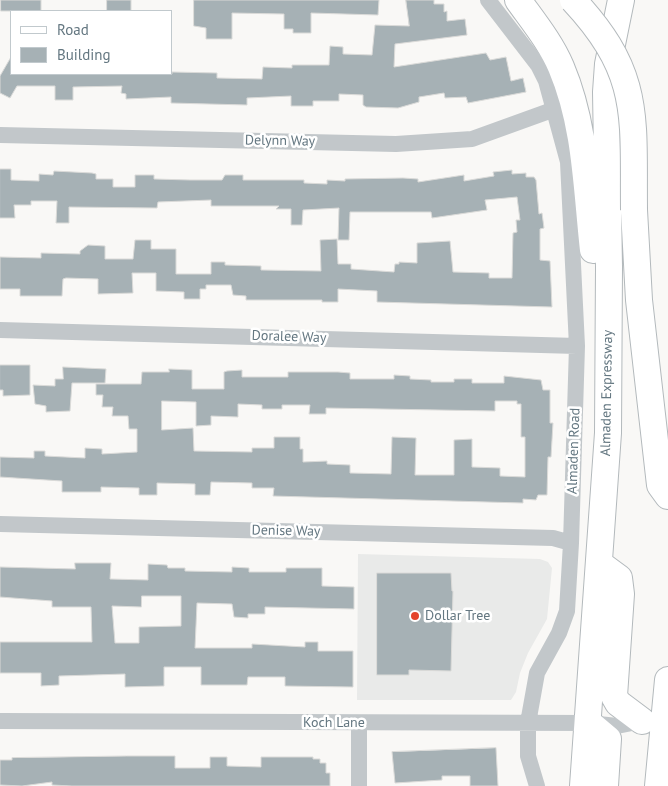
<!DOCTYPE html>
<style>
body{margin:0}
#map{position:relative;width:668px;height:786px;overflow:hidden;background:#f9f8f6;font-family:"PT Sans",sans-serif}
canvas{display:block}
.legend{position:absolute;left:10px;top:10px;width:162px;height:65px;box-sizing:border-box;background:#fff;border:1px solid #c1c9cd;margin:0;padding:6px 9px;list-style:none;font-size:15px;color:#647781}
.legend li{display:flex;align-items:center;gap:10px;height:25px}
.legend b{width:25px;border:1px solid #c1c9cd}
</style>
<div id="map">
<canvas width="668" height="786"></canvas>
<ul class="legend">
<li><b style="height:6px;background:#fff"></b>Road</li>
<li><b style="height:14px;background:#a6b1b5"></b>Building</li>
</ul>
</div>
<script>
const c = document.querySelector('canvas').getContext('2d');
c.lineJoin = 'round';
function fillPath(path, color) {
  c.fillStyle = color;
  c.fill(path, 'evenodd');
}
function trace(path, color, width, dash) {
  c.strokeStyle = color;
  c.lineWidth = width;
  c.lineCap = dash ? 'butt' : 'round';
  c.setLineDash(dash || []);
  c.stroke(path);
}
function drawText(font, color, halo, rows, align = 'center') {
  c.font = font + ' "PT Sans",sans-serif';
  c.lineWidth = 5;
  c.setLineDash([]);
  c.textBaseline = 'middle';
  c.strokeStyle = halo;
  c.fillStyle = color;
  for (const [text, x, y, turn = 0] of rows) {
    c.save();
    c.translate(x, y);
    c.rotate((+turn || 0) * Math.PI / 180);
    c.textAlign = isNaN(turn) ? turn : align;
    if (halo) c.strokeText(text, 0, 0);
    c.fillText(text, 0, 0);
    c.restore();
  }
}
const built = new Path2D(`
 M358,554L540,559L548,562L552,568L547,619L528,653L520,673L516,692L511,700H357Z`);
const building = new Path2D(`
 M1,0H41V11H1Z
 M107,0H131V11H107Z
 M194,0H379L378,15L311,13V33H293V29H284V14L232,13V39H206V28L194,26Z
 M406,0H434V4H444V12L447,11V21L465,19L467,35L395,44L394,67L486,53L490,60L506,57L511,81L523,78L526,92L468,103L466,97L445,98L444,93L419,97V102L398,108L366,107L363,105V95L339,94V101H313V106H291V96L247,98V105L171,103V97L126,99V94L121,93L122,86L73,87V100H55V86H17L10,98L0,93V76L11,57V74H172V72L217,73V78L262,79L263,67L292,68V65H329L330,46L343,47V54L372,55L375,25L409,26Z
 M0,169H11V180L39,181V174L53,175L54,171L92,173L96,174V179H113V187H135V175H154V179L190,180H222L225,175H243V180H304V183L327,184V180L345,181V179L403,178L418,179V182L464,175V181L494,176L493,172L512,170V174L526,173V177H534L536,180L539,214L542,213L544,228L540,229V260L550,261L552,307L377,302V291L338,289V302H322V300H246V296L233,295L231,285H206V289H200V299H184V292L156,291V273H132L133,293L98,294V279L66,278L63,279L62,296H20V289H0V257L41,258V253L80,254V251L88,245L105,246V259H133L135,240H151V249H176V274H211V262H225V265L261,266V270L321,271L320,240L337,239L338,264H351V269L394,272L395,264H399V262L417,263V243L450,241L453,272L489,273V278H512L513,233L517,232L516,220H520L517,197L485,200L487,210L432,218L431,212H350L349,240H338L339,208L303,210L302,225H291V209H276L279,206H211V200L158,202L157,208L69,207V223H56L57,201H31V205H14L15,218H0Z
 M0,365H30V395L3,396V390H0Z
 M63,367L106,369L105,383H72L70,411L46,412V406L35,404L33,385L55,386V379H63Z
 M169,369L192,370V389H224V372L227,371L242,370V377H288V372H338L350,373V379H394V375L410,376V379L431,380V382H454V379H472V383H504V376L541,380L543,390H550V423H553L551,457H548L547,495H538L536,500L523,499V503L273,496L274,488H252V483L211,482L210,495H195V484L157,483V495H139V488L101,487V492H62V481L0,477V457L34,458V451H45V456L85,458V448L102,449V454L137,452V429H129L128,416H112L113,407H102L103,395H96V384H141L142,372H169ZM162,401L196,402V426L211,425V416L238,417V404L262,405V409H282V405H310L309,414H326V408L495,411V401H517V404H521V437H525V477L500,476V468L472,467V439L454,440V475H415L416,438L392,437L391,474L350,473V465L327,464V461L303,462V449H300V437H274V448H252V452L194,451L193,428L162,430Z
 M75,563H111L110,579L148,580V564L167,565L168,568H185V571L232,572V567L249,568V572H286V568H322V586L354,587V609L265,607V614H248V618L234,617L232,604L197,603L195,648H252V644L305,647V642H318V651H353V687L285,686V677H248L247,685H201V667H164V686L125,687V674L59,676V685L41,686V673H0V642H92L91,607H52V601L0,597V567L75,569ZM142,596H181V626L139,627V643H115L112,606L141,607Z
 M377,573H451L452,591H453L451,671L409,670V675H377Z
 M496,748L498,786H470V776H442V780L395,783L392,752Z
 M127,756H175V768H210V757H227V766L261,767V757H313V759H320V763H326V773H330V786H72L52,785V782L22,786L0,785V760H12V758Z`);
const minor = new Path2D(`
 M488,0L538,65L546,81L568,162L577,346L571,543L567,611L559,633L537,673L528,723V756L537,786
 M0,135L396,144L472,139L555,109
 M0,330L577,346
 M0,524L553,538L571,543
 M0,721L589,723L617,726L647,720
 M359,786V723`);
const primary = new Path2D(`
 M518,0C533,21 551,43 561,67C586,126 586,188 593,250
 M634,210L639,300L660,485L668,496
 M600,564L619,578L621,594L614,696L618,703L642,721
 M589,723L608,739L605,786
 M583,786L608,433L609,267L606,92L608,64L621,0
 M658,786L668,680`);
const primaryBridge = new Path2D(`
 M573,0C642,74 633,116 634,210`);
const markers = [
 [415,616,5,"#e4442b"]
];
const streetNames = [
 ["Delynn Way",280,141,1],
 ["Doralee Way",289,337,2],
 ["Almaden Expressway",607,393,-89],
 ["Almaden Road",574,451,-88],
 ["Denise Way",286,531,1],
 ["Koch Lane",334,723]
];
const poiNames = [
 ["Dollar Tree",425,616]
];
fillPath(built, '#e9eae9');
fillPath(building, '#a6b1b5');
trace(building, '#dadad8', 1);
trace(primary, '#b3b9bc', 28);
trace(minor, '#c2c7ca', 16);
trace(primary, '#fff', 26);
trace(primaryBridge, '#b3b9bc', 28, []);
trace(primaryBridge, '#fff', 26);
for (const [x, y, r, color] of markers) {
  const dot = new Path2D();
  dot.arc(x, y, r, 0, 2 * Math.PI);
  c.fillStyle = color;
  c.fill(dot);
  trace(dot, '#fff', 2);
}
drawText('14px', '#647781', '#fff', streetNames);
drawText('14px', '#647781', '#fff', poiNames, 'left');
</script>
